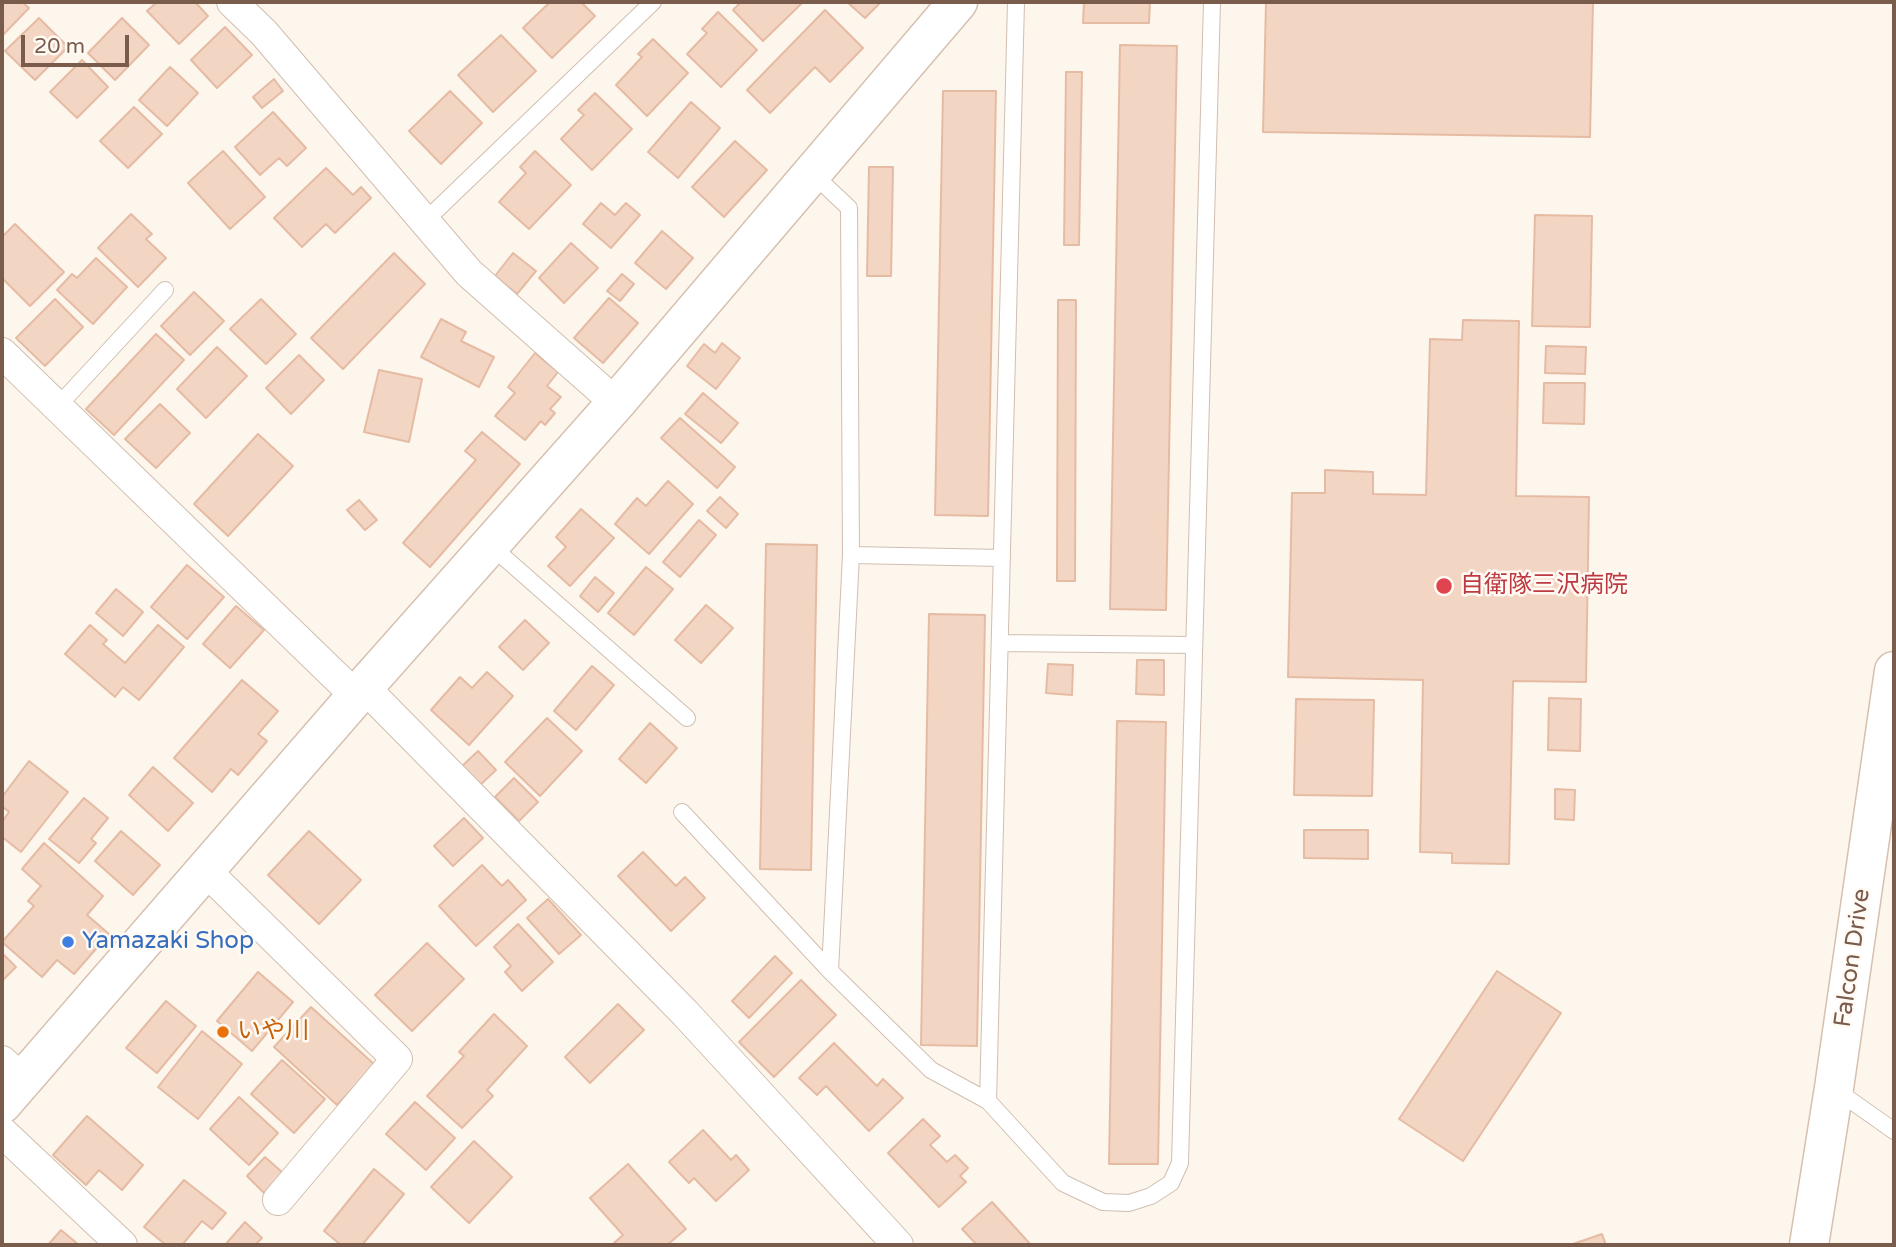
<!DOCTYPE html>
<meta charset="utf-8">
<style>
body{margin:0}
#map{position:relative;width:1896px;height:1247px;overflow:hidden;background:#fdf6ec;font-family:"Varela Round",sans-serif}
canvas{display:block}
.frame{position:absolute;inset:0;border:4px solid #7a5c4d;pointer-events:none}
.scale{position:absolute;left:21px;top:35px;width:108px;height:32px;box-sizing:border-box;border:4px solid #7a5c4d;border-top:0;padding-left:9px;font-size:21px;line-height:24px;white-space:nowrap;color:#7a5c4d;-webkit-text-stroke:5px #fffaf3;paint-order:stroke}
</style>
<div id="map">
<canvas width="1896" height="1247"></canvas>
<div class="frame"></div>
<div class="scale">20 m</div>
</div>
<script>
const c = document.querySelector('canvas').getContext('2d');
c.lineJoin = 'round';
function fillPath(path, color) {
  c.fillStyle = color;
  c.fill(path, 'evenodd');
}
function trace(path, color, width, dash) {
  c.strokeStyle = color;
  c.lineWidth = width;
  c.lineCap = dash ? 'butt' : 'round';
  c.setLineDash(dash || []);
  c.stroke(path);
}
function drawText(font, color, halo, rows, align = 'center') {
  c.font = font + ' "Varela Round","Noto Sans JP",sans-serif';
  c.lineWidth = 5;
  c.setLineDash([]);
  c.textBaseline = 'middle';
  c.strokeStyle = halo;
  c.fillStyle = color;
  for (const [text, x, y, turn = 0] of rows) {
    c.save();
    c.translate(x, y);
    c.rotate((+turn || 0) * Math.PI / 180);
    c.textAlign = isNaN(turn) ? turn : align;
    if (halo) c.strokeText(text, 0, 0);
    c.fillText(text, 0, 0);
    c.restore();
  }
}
const building = new Path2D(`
 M2,2H22L29,8L2,36Z
 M157,2H195L208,16L179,44L147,11Z
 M550,2H581L595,16L552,58L523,28Z
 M741,2H801L802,3L763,41L733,10Z
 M847,2H881L865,18Z
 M1084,2H1150L1149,23H1083Z
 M1266,2H1593L1590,137L1263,132Z
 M825,10L863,48L830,82L815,67L770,113L747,90Z
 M718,12L757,50L721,87L687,54L707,33L702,29Z
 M39,18L68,47L35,80L5,51Z
 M122,18L149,45L115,80L88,53Z
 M225,27L252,55L217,88L191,60Z
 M501,35L536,71L493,112L458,75Z
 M653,39L688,73L647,116L616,85L642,57L638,54Z
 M1120,45L1177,46L1166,610L1110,609Z
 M82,60L108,87L77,118L50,92Z
 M170,67L198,93L167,126L139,100Z
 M1066,72H1082L1079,245H1064Z
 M274,79L283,91L262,108L253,97Z
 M450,91L482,123L441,164L409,131Z
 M943,91H996L988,516L935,515Z
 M595,93L632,129L592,170L561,139L584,115L578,110Z
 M691,102L720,128L678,178L648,152Z
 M134,107L162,134L128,168L100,141Z
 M273,112L306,148L287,166L279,158L260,175L235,147Z
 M735,141L767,170L724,217L692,187Z
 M223,151L265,197L230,229L188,183Z
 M535,151L571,185L529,229L499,202L526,173L520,167Z
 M869,167H893L891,276H867Z
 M326,168L353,195L361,187L371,198L335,233L326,224L302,247L274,218Z
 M601,203L615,215L626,203L640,215L611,248L583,224Z
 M131,214L152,234L146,239L166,258L138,287L98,248Z
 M1535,215L1592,216L1590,327L1532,326Z
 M15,224L64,272L30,306L2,278V237Z
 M662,231L693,258L666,289L635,263Z
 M571,243L598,268L564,303L539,278Z
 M394,253L425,284L343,369L311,338Z
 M513,253L536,271L517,294L495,276Z
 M96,258L127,287L93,324L57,290L72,274L77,278Z
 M622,274L634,284L620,301L607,291Z
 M194,292L224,321L190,355L161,326Z
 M609,298L638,323L603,363L574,338Z
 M55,299L83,327L45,366L16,338Z
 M261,299L296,334L266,364L230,329Z
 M1058,300H1076L1075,581H1057Z
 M441,319L466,332L461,341L494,357L479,387L421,357Z
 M1463,320L1519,321L1516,496L1589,497L1586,682L1513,681L1509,864L1452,863V853L1420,852L1423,680L1288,677L1292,493H1325V470L1373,472V494L1426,495L1430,339L1462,340Z
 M156,334L184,360L114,435L86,409Z
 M722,343L740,358L716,389L687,366L704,344L715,353Z
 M1546,346L1586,347L1585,374L1545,373Z
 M217,347L247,376L206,418L177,389Z
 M535,353L558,372L547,386L561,397L550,409L555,413L545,425L541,421L525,440L495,416L515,393L508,387Z
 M299,355L324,380L291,414L266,388Z
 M379,370L422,379L409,442L364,432Z
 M1544,383H1585L1584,424L1543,423Z
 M703,393L738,423L721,443L685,414Z
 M160,404L190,433L156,468L125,439Z
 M680,418L735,467L717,488L661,438Z
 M482,432L520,464L430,567L403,543L476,460L465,451Z
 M258,434L293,466L228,536L194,504Z
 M668,481L693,504L649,554L615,524L637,498L646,506Z
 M720,497L738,514L726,528L707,511Z
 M359,500L377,520L365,530L347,510Z
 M581,509L614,538L570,586L548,566L566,547L556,537Z
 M699,520L716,535L680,577L663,562Z
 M766,544L817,545L811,870L760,869Z
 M187,565L224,597L187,639L151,607Z
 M646,567L673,589L634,635L608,613Z
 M595,577L614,593L598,612L580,596Z
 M116,589L143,612L123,636L96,613Z
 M706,605L733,628L701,663L675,640Z
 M236,606L264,630L230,668L203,644Z
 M929,614L985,615L977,1046L921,1045Z
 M525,620L549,643L523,670L499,647Z
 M90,625L107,640L103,644L125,663L158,625L184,647L139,700L123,687L115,697L65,654Z
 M1137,660H1164V695L1136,694Z
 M1048,664L1073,665L1072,695L1046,693Z
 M592,666L614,685L576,730L554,711Z
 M487,672L513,696L469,745L431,710L460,677L472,688Z
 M242,680L278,711L258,734L267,741L238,775L231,769L212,792L174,758Z
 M1549,698L1581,699L1580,751L1548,750Z
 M1296,699L1374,700L1372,796L1294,795Z
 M547,718L582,751L540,796L505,762Z
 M1117,721L1166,722L1158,1164H1109Z
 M650,723L677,748L646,783L619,759Z
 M478,751L496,770L478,787L460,768Z
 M29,761L68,792L21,852L2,837V822L9,812L2,806V797Z
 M153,767L193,803L168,831L129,795Z
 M514,778L538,802L519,821L495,797Z
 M1555,789L1575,790L1574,820L1555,819Z
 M84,798L108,818L91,839L96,843L79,863L49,839Z
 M464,818L483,838L453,866L434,846Z
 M1304,830H1368V859L1304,858Z
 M121,831L160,865L133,895L95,861Z
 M309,831L361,880L319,924L268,875Z
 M44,843L103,896L87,915L109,934L74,974L57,960L42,977L2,942L34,906L28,901L41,886L22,869Z
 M643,852L676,886L685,877L705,898L671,931L618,876Z
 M482,865L502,886L508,880L526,900L476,946L439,906Z
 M548,899L581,935L559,954L527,918Z
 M518,924L553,962L522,991L505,972L511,966L494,947Z
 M427,943L464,979L412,1031L375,995Z
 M2,953L16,967L2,981Z
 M775,956L792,973L749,1018L732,1001Z
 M1497,971L1561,1013L1463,1161L1399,1119Z
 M258,972L293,1002L252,1051L217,1021Z
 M801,980L836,1015L774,1077L739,1042Z
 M166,1001L196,1026L157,1073L126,1048Z
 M618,1004L644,1030L590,1083L565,1057Z
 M311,1007L375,1065L337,1105L274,1047Z
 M494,1014L527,1046L487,1090L493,1096L462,1128L427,1096L464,1056L459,1052Z
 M202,1031L242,1064L198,1119L158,1087Z
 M834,1043L877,1086L883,1079L903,1098L869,1131L826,1086L817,1095L799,1078Z
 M282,1060L325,1099L294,1133L251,1094Z
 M239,1097L278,1133L249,1165L210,1129Z
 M415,1102L455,1138L426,1170L386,1134Z
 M87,1116L143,1165L122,1190L99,1170L86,1185L53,1155Z
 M923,1119L940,1136L930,1145L947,1162L955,1155L968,1168L960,1176L966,1182L939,1207L888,1153Z
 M703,1130L731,1160L736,1155L749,1170L716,1201L694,1178L689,1183L669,1162Z
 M474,1141L512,1177L469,1223L431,1187Z
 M265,1157L283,1173L264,1193L247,1176Z
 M628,1164L686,1229L667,1245H616L614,1243L623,1235L590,1198Z
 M374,1169L404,1194L362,1245H341L324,1231Z
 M184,1180L226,1213L212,1229L202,1221L182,1245H166L144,1227Z
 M992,1202L1031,1245H977L962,1229Z
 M245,1222L262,1238L255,1245H225Z
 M61,1230L79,1245H48Z
 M1602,1234L1606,1245H1570Z`);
const lane = new Path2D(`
 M425,221L653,2
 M58,406L165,290
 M490,545L687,718
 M851,555L1002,558
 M1000,643L1194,645
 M682,812L830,971L851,555L849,208L812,173
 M830,971L931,1070L988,1101L1063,1183L1103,1202L1129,1203L1151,1196L1171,1183L1180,1163L1212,2
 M1836,1090L1894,1131
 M988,1101L1016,2`);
const street = new Path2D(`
 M232,2L264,33L469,273L616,403
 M2,353L356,696
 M364,687L685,1013L898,1245
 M206,871L397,1059L278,1200
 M2,1061L24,1080
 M2,1132L122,1245`);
const secondary = new Path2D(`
 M2,1104L364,687L616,403L958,2
 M1809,1245L1834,1088L1894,671`);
const markers = [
 [1444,586,9,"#e0444e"],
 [68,942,7,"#3f7fe0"],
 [223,1032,7,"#e8710a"]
];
const healthNames = [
 ["自衛隊三沢病院",1460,586]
];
const shopNames = [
 ["Yamazaki Shop",82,942]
];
const streetNames = [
 ["Falcon Drive",1853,958,-82]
];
const foodNames = [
 ["いや川",237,1032]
];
fillPath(building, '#f3d5c3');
trace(building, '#e6bba3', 2);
trace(lane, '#d1beb0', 18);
trace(street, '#d1beb0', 32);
trace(secondary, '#d6c0b0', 41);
trace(lane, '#fff', 16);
trace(street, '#fff', 30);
trace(secondary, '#fff', 38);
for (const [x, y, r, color] of markers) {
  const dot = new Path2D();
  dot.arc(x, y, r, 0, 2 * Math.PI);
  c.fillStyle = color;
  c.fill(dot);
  trace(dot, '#fffaf3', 2.5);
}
drawText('24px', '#be3a42', '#fffaf3', healthNames, 'left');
drawText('24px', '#366cbe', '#fffaf3', shopNames, 'left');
drawText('24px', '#7a5c4d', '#fffaf3', streetNames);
drawText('24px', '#c56008', '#fffaf3', foodNames, 'left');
</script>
